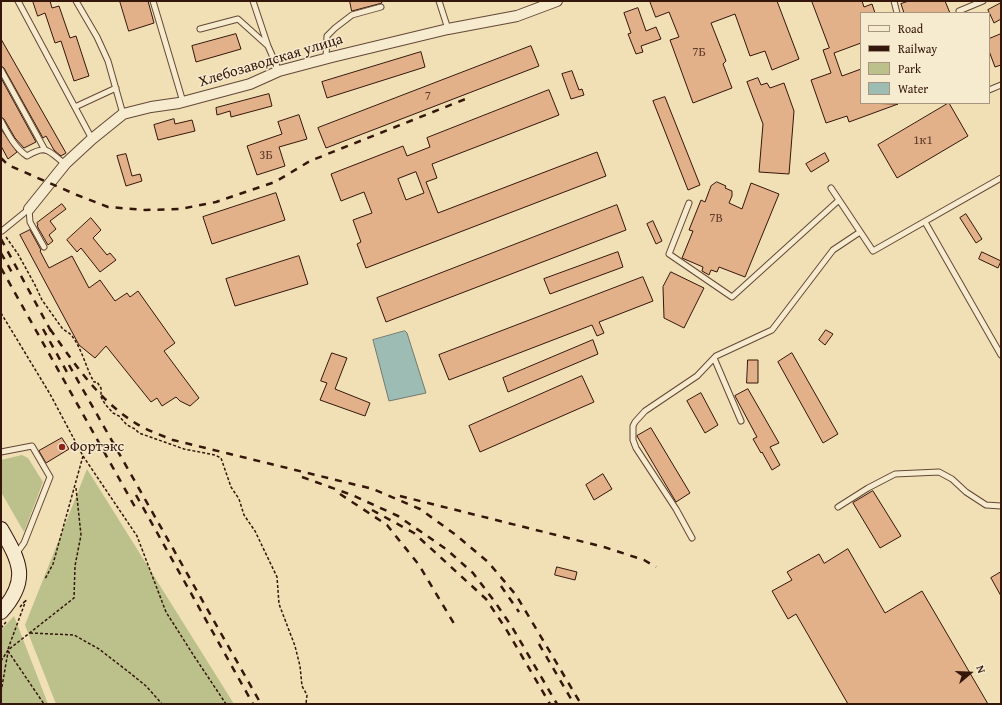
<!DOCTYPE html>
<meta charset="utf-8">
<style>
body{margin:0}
#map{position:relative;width:1002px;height:705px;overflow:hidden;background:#f1dfb5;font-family:"Gentium Book Plus",serif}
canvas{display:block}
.frame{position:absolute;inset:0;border:2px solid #34160b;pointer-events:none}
.legend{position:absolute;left:860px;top:12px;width:130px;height:92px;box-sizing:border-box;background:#f6eacf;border:1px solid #a89581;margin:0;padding:5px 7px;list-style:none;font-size:12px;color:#34160b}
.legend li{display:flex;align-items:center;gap:8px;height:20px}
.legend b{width:20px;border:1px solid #a89581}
.north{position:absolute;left:950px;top:653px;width:40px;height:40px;-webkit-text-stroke:3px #f6eacf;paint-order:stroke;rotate:71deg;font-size:11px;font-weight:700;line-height:16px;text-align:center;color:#34160b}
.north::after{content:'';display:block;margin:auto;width:14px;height:18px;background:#34160b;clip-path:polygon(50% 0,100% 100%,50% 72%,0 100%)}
</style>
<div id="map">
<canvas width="1002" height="705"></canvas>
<div class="frame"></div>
<ul class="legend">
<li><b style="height:5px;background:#f6eacf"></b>Road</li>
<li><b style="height:5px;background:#34160b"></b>Railway</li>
<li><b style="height:11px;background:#bcc18c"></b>Park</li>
<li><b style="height:11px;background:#9cbcb4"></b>Water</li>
</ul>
<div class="north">N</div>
</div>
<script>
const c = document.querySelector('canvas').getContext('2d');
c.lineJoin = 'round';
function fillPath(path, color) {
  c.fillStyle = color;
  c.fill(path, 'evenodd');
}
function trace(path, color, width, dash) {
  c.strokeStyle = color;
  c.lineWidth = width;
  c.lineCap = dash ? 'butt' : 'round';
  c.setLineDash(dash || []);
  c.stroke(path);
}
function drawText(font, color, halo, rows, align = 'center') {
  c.font = font + ' "Gentium Book Plus",serif';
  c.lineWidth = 3;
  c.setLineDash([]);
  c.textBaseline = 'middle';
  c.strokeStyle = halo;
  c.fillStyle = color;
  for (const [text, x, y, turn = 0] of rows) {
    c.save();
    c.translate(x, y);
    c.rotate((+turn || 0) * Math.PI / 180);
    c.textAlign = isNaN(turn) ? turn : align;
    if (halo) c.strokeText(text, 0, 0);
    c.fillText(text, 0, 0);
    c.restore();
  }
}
const green = new Path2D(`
 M22,455L28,458L43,482L24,532L1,492V460Z
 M87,469L234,704H56L25,625Z
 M14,616L48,704H1V630Z`);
const water = new Path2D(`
 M405,331L407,333L426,393L389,401L373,340Z`);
const building = new Path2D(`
 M33,1H50L52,8L59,6L70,38L76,36L89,76L74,81L61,41L55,43L45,13L38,16Z
 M120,1H148L154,23L129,31Z
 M350,1H381L382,3L352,11Z
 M650,1H777L799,59L772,70L765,51L750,56L735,14L711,23L726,61L723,64L732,88L693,103L670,40L679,37L669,12L656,17Z
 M812,1H862L864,7L872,4L875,13H861V43L834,53L842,76L861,69V103L898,104L849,122L847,116L826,123L811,80L831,73L823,50L829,48Z
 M909,1H945L950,13H904L901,4Z
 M1001,3V19L994,23L988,10Z
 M638,8L646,31L656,27L661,39L641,46L643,52L636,54L628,34L631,33L624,13Z
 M236,34L241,49L196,62L192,46Z
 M1001,34V65L995,67L989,51V39Z
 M1,39L66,153L61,156L54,150L46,136L43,138L4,68L1,66Z
 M531,46L539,66L326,148L318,128Z
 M421,52L425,67L327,98L322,82Z
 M572,71L579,90L582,89L584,95L571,99L562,74Z
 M1,78L36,142L24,148L15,138L4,119L1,117Z
 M758,78L761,85L767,83L770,88L784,83L794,111L789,174L759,172L763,124L747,82Z
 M549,90L559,115L432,164L437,178L426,182L438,213L597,152L606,176L366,268L357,244L361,242L353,220L372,213L364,192L341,201L331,174L403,146L407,156L430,147L427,138ZM416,172L424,193L406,200L398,179Z
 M269,94L272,106L231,117L230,111L217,115L216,108Z
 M665,97L700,185L688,190L653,101Z
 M949,103L968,136L897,178L878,145Z
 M299,115L307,139L279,147L285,166L257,175L247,146L282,134L278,122Z
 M174,119L175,124L192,120L195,131L158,140L154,125Z
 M1,129L17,152L8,159L1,146Z
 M825,153L829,161L811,172L806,164Z
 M126,154L132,176L140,174L142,181L126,186L117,156Z
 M717,182L726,186L725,188L732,191V196L729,203L742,209L751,183L779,194L745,277L719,267L717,272L711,270L709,275L702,271L703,267L682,258L693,231L689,230L701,200L705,202L711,186Z
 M276,193L285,220L212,244L203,217Z
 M62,204L66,209L50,221L56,229L49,235L53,241L48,245L37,226L38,225L37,223Z
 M617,205L626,230L386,322L377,298Z
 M966,214L982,239L976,243L960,218Z
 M91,218L101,230L93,238L107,255L110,253L116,260L100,272L81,248L77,252L67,240Z
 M653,221L662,241L656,244L647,224Z
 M30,230L41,250L40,251L49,268L72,256L89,288L100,280L115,301L127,293L130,297L138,291L175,343L164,351L199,398L190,406L180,401L176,397L162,406L157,398L151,402L106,346L95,358L79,345L20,235Z
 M618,252L623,267L550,294L544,279Z
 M982,252L1001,261L998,268L979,259Z
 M299,256L308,284L235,306L226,279Z
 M671,272L704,288L684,328L664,318L663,287Z
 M643,277L653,301L599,322L604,333L597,336L592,325L449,380L439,355Z
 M826,330L833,334L825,345L819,340Z
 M593,340L598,354L508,392L503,378Z
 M332,353L347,358L335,389L370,403L365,416L320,400L327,383L321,381Z
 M792,353L838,434L823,443L778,362Z
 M748,360H758V383H747Z
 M582,376L594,402L480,452L469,426Z
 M748,389L779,443L770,447L780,465L772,470L762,452L761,453L753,439L757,437L735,396Z
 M701,393L718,425L705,433L687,401Z
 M651,428L690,493L676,502L637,436Z
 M62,438L69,449L46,463L39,451Z
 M603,474L612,489L594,500L586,485Z
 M873,491L901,536L880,548L853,503Z
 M848,549L885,613L922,591L988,704H848L796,614L788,619L772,591L792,580L787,572L819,554L824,563Z
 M557,567L577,572L575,580L555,575Z
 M1001,572V596L991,578Z`);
const path = new Path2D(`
 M6,237L18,254L35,285L42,300L62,328C65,331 70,333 72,336C82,349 86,368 94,382H97L101,388V397L105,404L113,413L119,416L127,425L135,429L139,433L184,449L215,455L221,458L231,487L239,499L244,515L255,531L277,577L279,604L295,646L300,666L302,686L307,695L306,704
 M1,313L50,394L83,456L53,564L45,579
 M83,456L137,536L166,612L194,656L226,704
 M20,607L25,601
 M1,628L6,622
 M30,633L74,635L99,649L130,673L146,686L162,704
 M8,649L26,600
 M8,651L44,704
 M1,661L8,650L74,598L75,566L81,535L76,488
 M1,692L8,652`);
const service = new Path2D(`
 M18,1L92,139
 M76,1L97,37L108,61L123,114
 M153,1L183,102
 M253,1L268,46L279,71
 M439,1L448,29
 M894,1L897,13
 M959,11L983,1
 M200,29L238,19L268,46
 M326,58L327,36L335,28L352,15L381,7
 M1,70L45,150
 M989,90L1001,85
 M75,107L116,88
 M1,121C8,134 15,148 27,156C48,144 48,151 65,164
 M831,188L873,251L1001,178
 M689,203L669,254L732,297L839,200
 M29,209L30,222L44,247
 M925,222L1001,355
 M2,231L29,209
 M714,358L741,421
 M1,452L32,446L50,477L24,543L16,554
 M838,507L868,488L895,474L939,472L952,479L966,492L986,505L1001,506
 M692,538L676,509L636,448L633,440V426L635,422L645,411L697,376L716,356L772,330L833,250L860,232`);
const minor = new Path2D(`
 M29,209L66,163L92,139L123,114L151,107L179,103L250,84L279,71L332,57L448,29L517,16L557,1`);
const secondary = new Path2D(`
 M1,529C20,562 30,580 1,612`);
const rail = new Path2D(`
 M1,158L8,165L77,195L108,207L145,210L180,209L216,202L275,182L310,161L468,98
 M1,239L52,333
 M1,253L14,276
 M1,268L135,507
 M43,329L68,374
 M50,329C76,366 101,404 142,427C152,432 163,436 173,440L373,489L420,509L456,535L488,562L516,595L581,704
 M69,365L261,704
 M302,477L352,495L398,516L446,549L473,573L495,602L512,627L557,704
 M340,494L387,525L419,565L456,627
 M136,495L253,704
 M400,496L604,547L644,560L656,567
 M372,510L414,533L486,599L506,629L550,704
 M501,586L519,612
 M539,644L574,704`);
const markers = [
 [62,447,4,"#8f2418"]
];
const numberNames = [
 ["7Б",699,53],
 ["7",428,97],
 ["1к1",923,141],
 ["3Б",266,156],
 ["7В",716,219]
];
const streetNames = [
 ["Хлебозаводская улица",271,61,-17]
];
const poiNames = [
 ["Фортэкс",70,447]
];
fillPath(green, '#bcc18c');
fillPath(water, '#9cbcb4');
trace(water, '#727a70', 1);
fillPath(building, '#e2b089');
trace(building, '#34160b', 1);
trace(service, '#634836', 7);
trace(minor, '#634836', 12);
trace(secondary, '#34160b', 16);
trace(path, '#34160b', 1.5, [3, 2]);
trace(service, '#f6eacf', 5);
trace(minor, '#f6eacf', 10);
trace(secondary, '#f6eacf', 14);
trace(rail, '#34160b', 2.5, [7, 7]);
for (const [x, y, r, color] of markers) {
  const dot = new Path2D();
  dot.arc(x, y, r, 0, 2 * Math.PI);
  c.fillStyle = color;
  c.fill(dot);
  trace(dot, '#f6eacf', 1.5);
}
drawText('13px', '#603c2a', null, numberNames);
drawText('15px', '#34160b', '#f6eacf', streetNames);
drawText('15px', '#34160b', '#f6eacf', poiNames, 'left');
</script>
